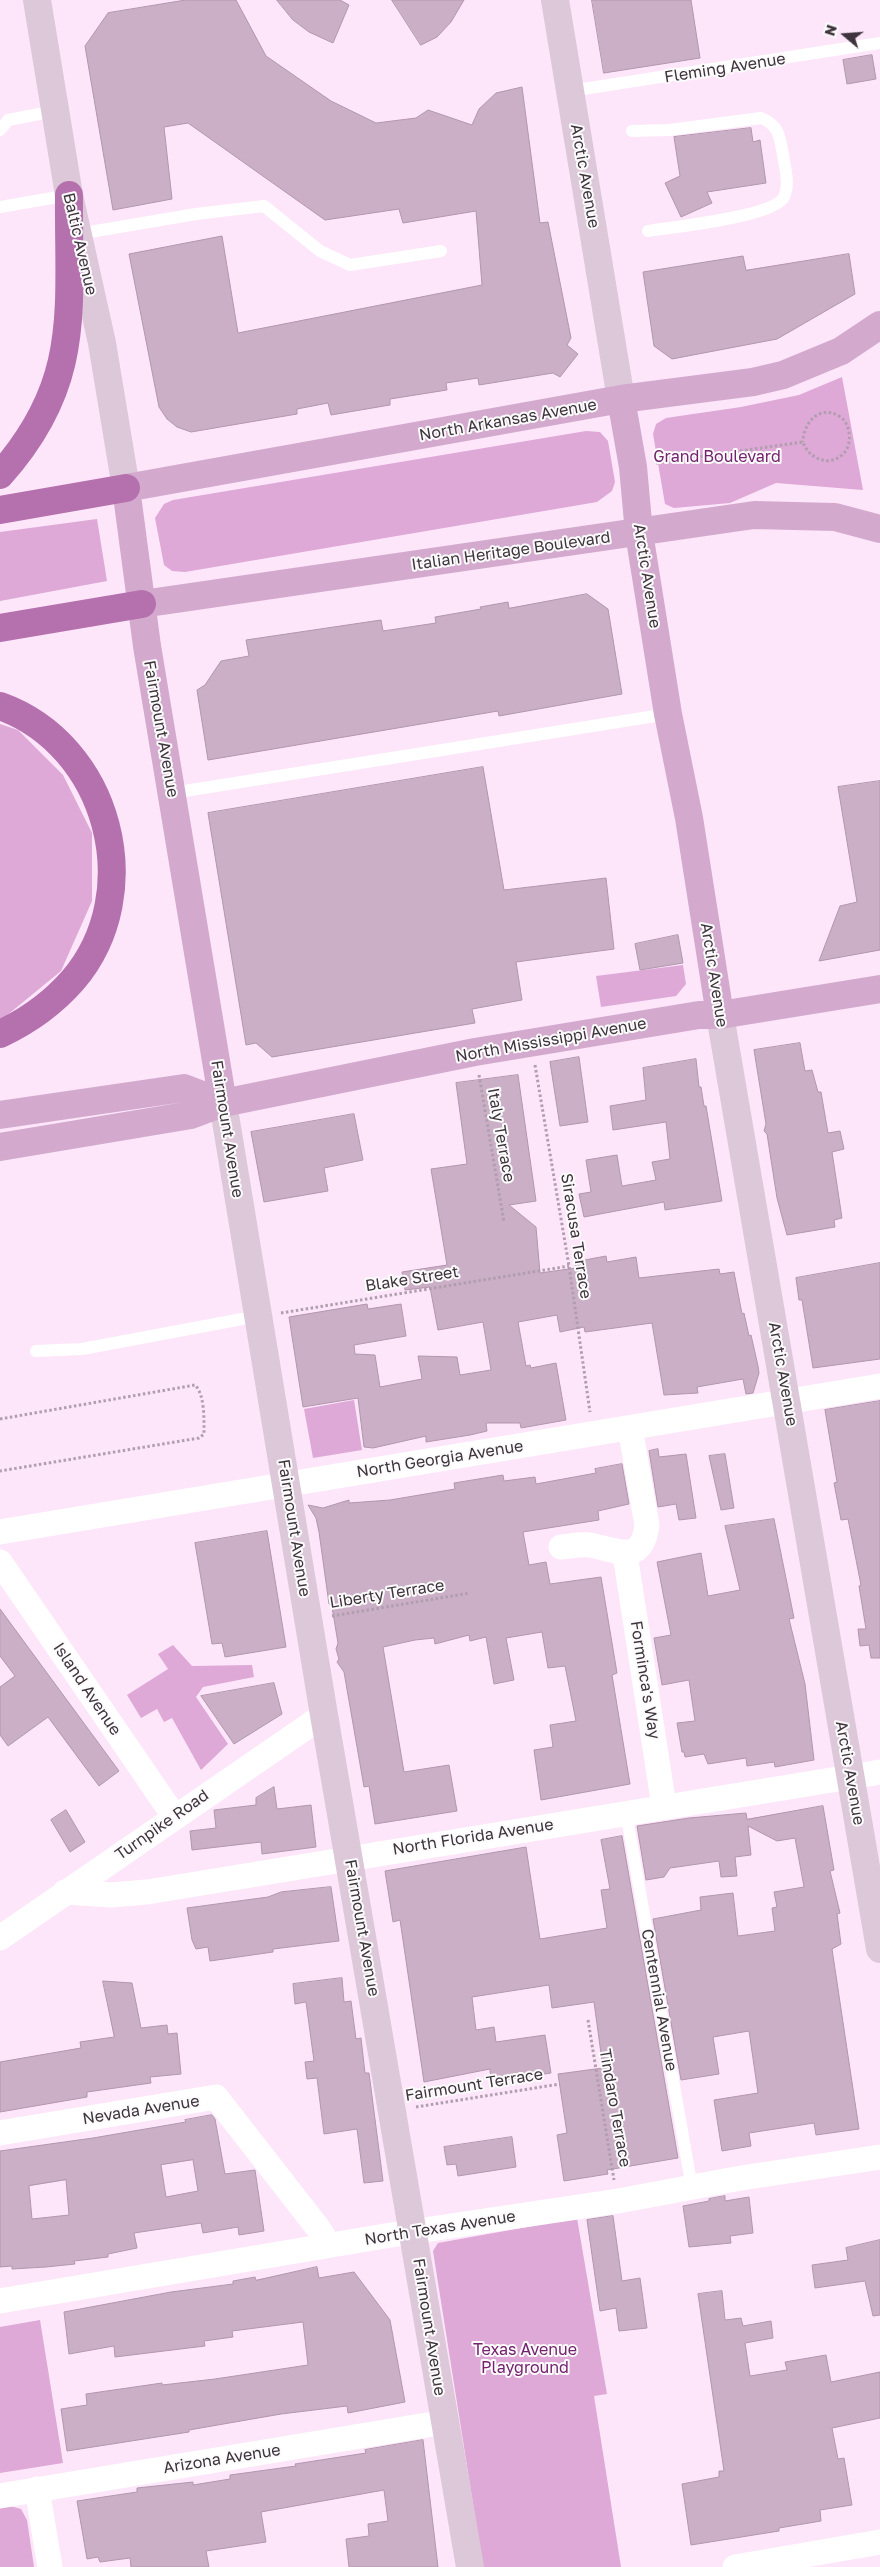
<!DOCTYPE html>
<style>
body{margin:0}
#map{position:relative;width:880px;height:2567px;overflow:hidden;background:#fde6fa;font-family:"Golos Text",sans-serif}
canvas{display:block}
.north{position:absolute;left:820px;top:10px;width:50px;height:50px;-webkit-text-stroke:4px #fbfbfb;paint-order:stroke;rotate:288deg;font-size:14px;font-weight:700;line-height:20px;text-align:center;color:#3f343d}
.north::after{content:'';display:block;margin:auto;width:18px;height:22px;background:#3f343d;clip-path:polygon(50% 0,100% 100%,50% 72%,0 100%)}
</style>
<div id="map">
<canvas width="880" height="2567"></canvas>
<div class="north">N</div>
</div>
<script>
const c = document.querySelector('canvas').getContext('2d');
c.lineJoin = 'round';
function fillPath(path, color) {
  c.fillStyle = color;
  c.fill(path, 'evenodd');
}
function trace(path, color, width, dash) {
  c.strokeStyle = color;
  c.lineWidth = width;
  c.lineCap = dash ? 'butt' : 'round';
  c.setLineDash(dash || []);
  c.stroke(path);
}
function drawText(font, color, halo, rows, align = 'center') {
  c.font = font + ' "Golos Text",sans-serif';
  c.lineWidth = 4;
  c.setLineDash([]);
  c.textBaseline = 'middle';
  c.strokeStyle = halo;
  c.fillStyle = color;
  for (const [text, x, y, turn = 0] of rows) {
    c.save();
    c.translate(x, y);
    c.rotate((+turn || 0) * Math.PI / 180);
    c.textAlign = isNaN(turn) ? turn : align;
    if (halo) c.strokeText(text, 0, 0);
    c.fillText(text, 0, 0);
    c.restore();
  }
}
const green = new Path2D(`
 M842,377L863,490L776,483L730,503L674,508L665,504L653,434L656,424L666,418L741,407L799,395Z
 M586,431L600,432L608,441L615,482L612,491L597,502L185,572L172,571L164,565L155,518L164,504L173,500Z
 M97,519L107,581L0,601V532Z
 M0,724L18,730L63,775L92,833V901L61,971L0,1021Z
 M683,965L686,984L676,996L601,1007L596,976Z
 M354,1400L362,1450L313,1458L304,1409Z
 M173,1645L192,1666L252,1665L254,1677L203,1687L196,1697L228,1744L201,1770L172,1718L164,1722L157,1709L141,1718L127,1695L168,1669L158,1654Z
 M577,2218L607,2394L594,2396L621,2567H483L433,2251L438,2243Z
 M40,2320L63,2463L0,2473V2327Z
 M10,2506L21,2509L27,2520L34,2567H0V2507Z`);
const building = new Path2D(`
 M186,0H236L266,56L331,101L376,123L416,118L428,110L472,125L479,109L496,93L522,87L540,223L548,222L571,338L567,345L578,354L560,377L553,373L479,385L478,378L446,383L447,390L390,399V405L331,415L328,403L297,409V414L191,432L177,427L167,419L159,407L129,254L222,236L238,333L482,285L476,211L403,223L399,209L325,220L188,123L164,127L172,199L113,210L85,46L108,13Z
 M277,0H340L349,5L333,43L309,32L293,20Z
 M392,0H464L451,22L437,37L421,45Z
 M592,0H691L700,58L604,73Z
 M872,55L876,79L847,84L843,60Z
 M751,128L753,142L760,140L766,183L707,192L712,203L681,217L665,183L680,176L674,137Z
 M849,254L855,294L777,339L672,359L654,346L643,272L743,256L746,270Z
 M587,594L608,609L622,694L499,716L498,711L208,760L197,690L205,685L221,661L249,656L246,640L381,620L383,631L436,623L435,617L481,609L480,607L508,602L509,608Z
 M483,767L504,890L606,878L614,949L516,962L522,1000L472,1009L475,1023L272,1057L256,1043L246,1045L208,813Z
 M880,781V950L819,961L840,906L857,902L838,787Z
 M678,935L683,963L640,970L635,944Z
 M800,1043L805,1071L812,1070L818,1092H821L828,1133L840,1131L844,1149L832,1152L842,1218L834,1220L835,1227L787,1235L777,1198L767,1134L764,1131L766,1124L754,1050Z
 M579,1057L588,1122L560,1126L550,1062Z
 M696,1059L699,1087H701L704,1106H706L722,1201L665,1210L664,1202L584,1217L579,1194L591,1192L586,1160L617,1155L622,1186L656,1180L652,1162L670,1159L666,1122L613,1130L610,1106L646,1100L643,1068Z
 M518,1075L536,1201L509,1205L536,1227L540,1273L576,1268L574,1262L606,1256L607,1262L636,1257L639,1278L719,1269L720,1274L734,1272L742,1314L744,1313L749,1336L751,1335L758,1366L759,1373L753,1393L746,1394L743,1379L697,1387L698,1393L664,1395L652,1323L585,1332L584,1327L560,1332L557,1315L518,1322L526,1366L530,1365L531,1368L556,1363L566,1420L521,1428L520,1423H486L487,1431L470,1435L426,1442V1436L373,1448L364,1447L358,1398L303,1407L289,1317L367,1304L368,1309L401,1304L406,1336L354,1345L355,1354L375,1355L380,1387L422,1379L418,1356L457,1357L460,1375L491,1370L483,1322L438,1330L430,1287L405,1290L402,1272L447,1265L431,1169L467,1164L456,1083Z
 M354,1114L363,1160L324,1168L328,1191L264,1202L251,1132Z
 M880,1263V1359L813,1368L802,1300H799L796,1278Z
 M880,1401V1658H871L869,1645L860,1646L858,1629H866L859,1586L861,1585L848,1519L841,1520L834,1483L837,1482L825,1410Z
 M658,1449L659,1457L686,1454L696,1518L679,1520L676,1504L658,1507L649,1451Z
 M725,1454L734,1508L721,1510L709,1456Z
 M622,1464L629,1504L598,1511L599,1520L523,1532L529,1565L546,1562L550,1584L601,1577L617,1673L612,1675L630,1784L541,1800L534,1750L553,1747L550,1725L576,1721L565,1666L548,1668L542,1632L506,1638L514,1680L494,1684L486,1637L470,1641L469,1635L435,1644L434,1638L415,1640L383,1647L404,1772L449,1765L457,1811L375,1824L369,1786L364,1787L344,1672L337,1662L339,1659L336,1649L338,1643L332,1607L329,1604L319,1532L316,1518L308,1505L323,1508L349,1500V1503L390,1500L455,1489L454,1483L503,1475L504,1481L535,1477L536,1484L596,1473L595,1469Z
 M774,1519L794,1618L789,1619L805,1684L814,1760L775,1767L774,1762L747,1766L746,1758L708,1764L704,1754L685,1757L684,1752H682L677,1723L695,1721L689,1680L662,1685L654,1638L671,1635L657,1562L701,1553L708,1596L740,1590L725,1526Z
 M267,1531L286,1647L225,1657L222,1643L212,1644L195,1543Z
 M0,1609L119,1771L99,1786L48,1717L8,1746L0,1735V1687L15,1676L0,1656Z
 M274,1683L282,1714L234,1744L201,1696Z
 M274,1787L277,1809L311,1805L316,1847L262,1854L261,1842L192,1850L190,1831L216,1828L214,1810L256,1805V1798Z
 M823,1806L834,1870L830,1871L840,1913L837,1914L841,1944L832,1949L859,2129L816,2135L814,2123L749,2133L751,2146L722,2151L714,2100L758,2093L749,2031L713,2037L719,2074L681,2080L653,1919L701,1910L700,1897L733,1893L738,1936L775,1931L772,1908L777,1907L774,1892L804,1887L795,1838L777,1841L748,1826L751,1855L735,1857L737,1876L721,1877L719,1861L670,1868L664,1877L646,1880L637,1826L689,1818L746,1813L747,1819Z
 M66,1810L85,1842L70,1852L51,1820Z
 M622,1836L678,2158L607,2170L608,2174L564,2181L557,2135L567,2133L558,2074L603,2068L594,2002L552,2008L549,1985L472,1997L476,2030L494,2027L496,2042L545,2035L551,2073L491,2082L490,2069L424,2082L400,1920L393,1922L385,1871L526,1847L540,1939L607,1928L601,1890L610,1889L601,1840Z
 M331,1887L339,1941L273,1949V1952L210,1961L208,1947L196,1949L192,1940L187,1908L268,1897L281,1892Z
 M342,1978L344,2002L351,2001L356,2039L361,2038L365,2073H369L383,2181L364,2183L357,2129L324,2134L317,2078L307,2079L305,2062L314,2061L306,2002L295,2004L293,1984Z
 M103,1981L132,1983L141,2028L167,2025L168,2034L177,2033L181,2074L150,2077L151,2083L87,2092V2097L0,2112V2062L81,2048L80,2042L114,2037Z
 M212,2115L215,2119L225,2174L255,2170L264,2231L239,2235L238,2227L203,2233L201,2223L134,2233L137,2248L108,2254V2257L74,2261L75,2264L46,2267L12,2269V2266L0,2267V2151L93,2138L186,2122L185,2120ZM193,2160L198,2191L166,2197L161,2165ZM66,2180L69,2215L32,2219L29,2186Z
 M512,2137L516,2167L458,2176L456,2164L447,2165L444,2147Z
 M725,2196V2201L749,2197L753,2233L730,2236L731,2243L689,2247L683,2206L709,2201V2199Z
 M613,2216L622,2281L640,2278L647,2328L619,2331L616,2308L600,2311L587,2220Z
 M880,2240V2315L873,2316L865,2281L815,2288L812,2265L848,2260L846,2248Z
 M317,2267L319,2278L354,2272L390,2320L405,2402L348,2413L347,2406L281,2414L189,2430V2432L67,2451L61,2409L87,2405L86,2394L162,2383V2385L215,2379L308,2365L303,2322L232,2331L233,2337L204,2341L205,2346L115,2357L114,2346L69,2354L64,2312L171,2292L233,2284V2281L255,2277L256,2280Z
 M722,2291L725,2320L741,2318L743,2326L771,2321L773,2338L745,2343L750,2376L787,2370L785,2362L826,2355L831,2382L880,2372V2418L832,2428L838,2459L844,2458L852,2505L820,2510L821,2521L779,2528V2531L691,2545L682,2484L719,2477V2471H724L698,2294Z
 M423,2440L438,2567H349L346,2539L369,2536L368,2524L388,2521L384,2490L261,2512L266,2542L206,2551L209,2567H131L130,2558L100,2562L98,2557L87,2559L77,2501L137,2492V2488L193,2482V2485L230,2479V2475L296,2466L295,2464L366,2453L365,2450Z`);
const path = new Path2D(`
 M656,463L803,442C808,458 829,468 843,454C853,445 851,423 839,416C819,404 803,424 803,442
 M535,1065L569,1266L590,1412
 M479,1075L504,1222
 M281,1313L569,1266
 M0,1419L195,1385C205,1395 204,1420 204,1434L199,1438L0,1471
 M332,1616L470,1593
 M588,2020L614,2180
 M416,2107L560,2084`);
const lane = new Path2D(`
 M570,91L880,43
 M0,130L8,120L55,111
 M632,131L669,130L761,118C779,125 780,137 783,155C785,169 790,183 784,197C774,217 672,227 648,231
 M0,207L69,195
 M78,234L196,214L264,206L320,251L350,265L441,251
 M172,793L668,714
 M36,1351L82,1349L258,1316
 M626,1812L692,2188`);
const street = new Path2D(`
 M0,1532L880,1386
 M561,1547C571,1546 580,1544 590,1545C617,1550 642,1566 647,1525L630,1428
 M625,1554L664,1806
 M0,1562L174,1816
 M65,1892L111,1895L147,1892L880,1772
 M0,1938L324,1715
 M0,2133L216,2097L318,2228L329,2245
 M0,2301L391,2235L618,2201L741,2178L880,2157
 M37,2489L50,2567
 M0,2496L445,2422
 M735,2567L880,2542`);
const secondary = new Path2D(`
 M37,0L69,195L102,343L126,488
 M555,0L621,399
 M720,1015L880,1949
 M223,1103L324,1715L470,2567`);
const primary = new Path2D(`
 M621,399L633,467L639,533L668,714L689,818L720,1015
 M142,604L754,515L835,517L880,529
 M223,1103L147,646L126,488L621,399L753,382L783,375L841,351L880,325
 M0,1115L184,1088L223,1103
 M0,1147L191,1115L223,1103L475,1052L699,1015H720L880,989`);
const highway = new Path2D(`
 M0,475C83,382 68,310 69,195
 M0,510L126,488
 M0,628L142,604
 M0,706C109,745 148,892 73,980C52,1004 28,1021 0,1034`);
const streetNames = [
 ["Fleming Avenue",725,68,-9],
 ["Arctic Avenue",585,176,80],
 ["Baltic Avenue",80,244,77],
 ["North Arkansas Avenue",508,420,-10],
 ["Italian Heritage Boulevard",511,551,-8],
 ["Arctic Avenue",647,576,81],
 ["Fairmount Avenue",161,729,80],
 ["Arctic Avenue",714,975,81],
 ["North Mississippi Avenue",551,1040,-10],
 ["Fairmount Avenue",227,1129,81],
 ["Italy Terrace",501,1135,80],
 ["Siracusa Terrace",576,1236,81],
 ["Blake Street",412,1279,-9],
 ["Arctic Avenue",783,1374,80],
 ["North Georgia Avenue",440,1459,-9],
 ["Fairmount Avenue",294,1528,81],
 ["Liberty Terrace",387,1594,-9],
 ["Forminca's Way",645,1680,81],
 ["Island Avenue",87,1689,56],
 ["Arctic Avenue",850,1773,80],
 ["Turnpike Road",162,1825,-35],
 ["North Florida Avenue",473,1837,-9],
 ["Fairmount Avenue",362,1928,80],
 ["Centennial Avenue",659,2000,80],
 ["Fairmount Terrace",474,2085,-9],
 ["Tindaro Terrace",615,2108,80],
 ["Nevada Avenue",141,2110,-9],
 ["North Texas Avenue",440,2228,-9],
 ["Fairmount Avenue",429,2327,81],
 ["Arizona Avenue",222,2459,-9]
];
const parkNames = [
 ["Grand Boulevard",717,457],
 ["Texas Avenue",525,2350],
 ["Playground",525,2368]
];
fillPath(green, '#dea8d7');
fillPath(building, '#cbafc7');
trace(building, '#b296ae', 1);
trace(path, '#b09eae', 3, [2.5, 2.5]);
trace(lane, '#fff', 12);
trace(street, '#fff', 25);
trace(secondary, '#dcc8d9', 28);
trace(primary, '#d3aace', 28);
trace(highway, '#b571ad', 28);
drawText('16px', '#3f343d', '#fbfbfb', streetNames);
drawText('16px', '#74216e', '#fbfbfb', parkNames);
</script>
